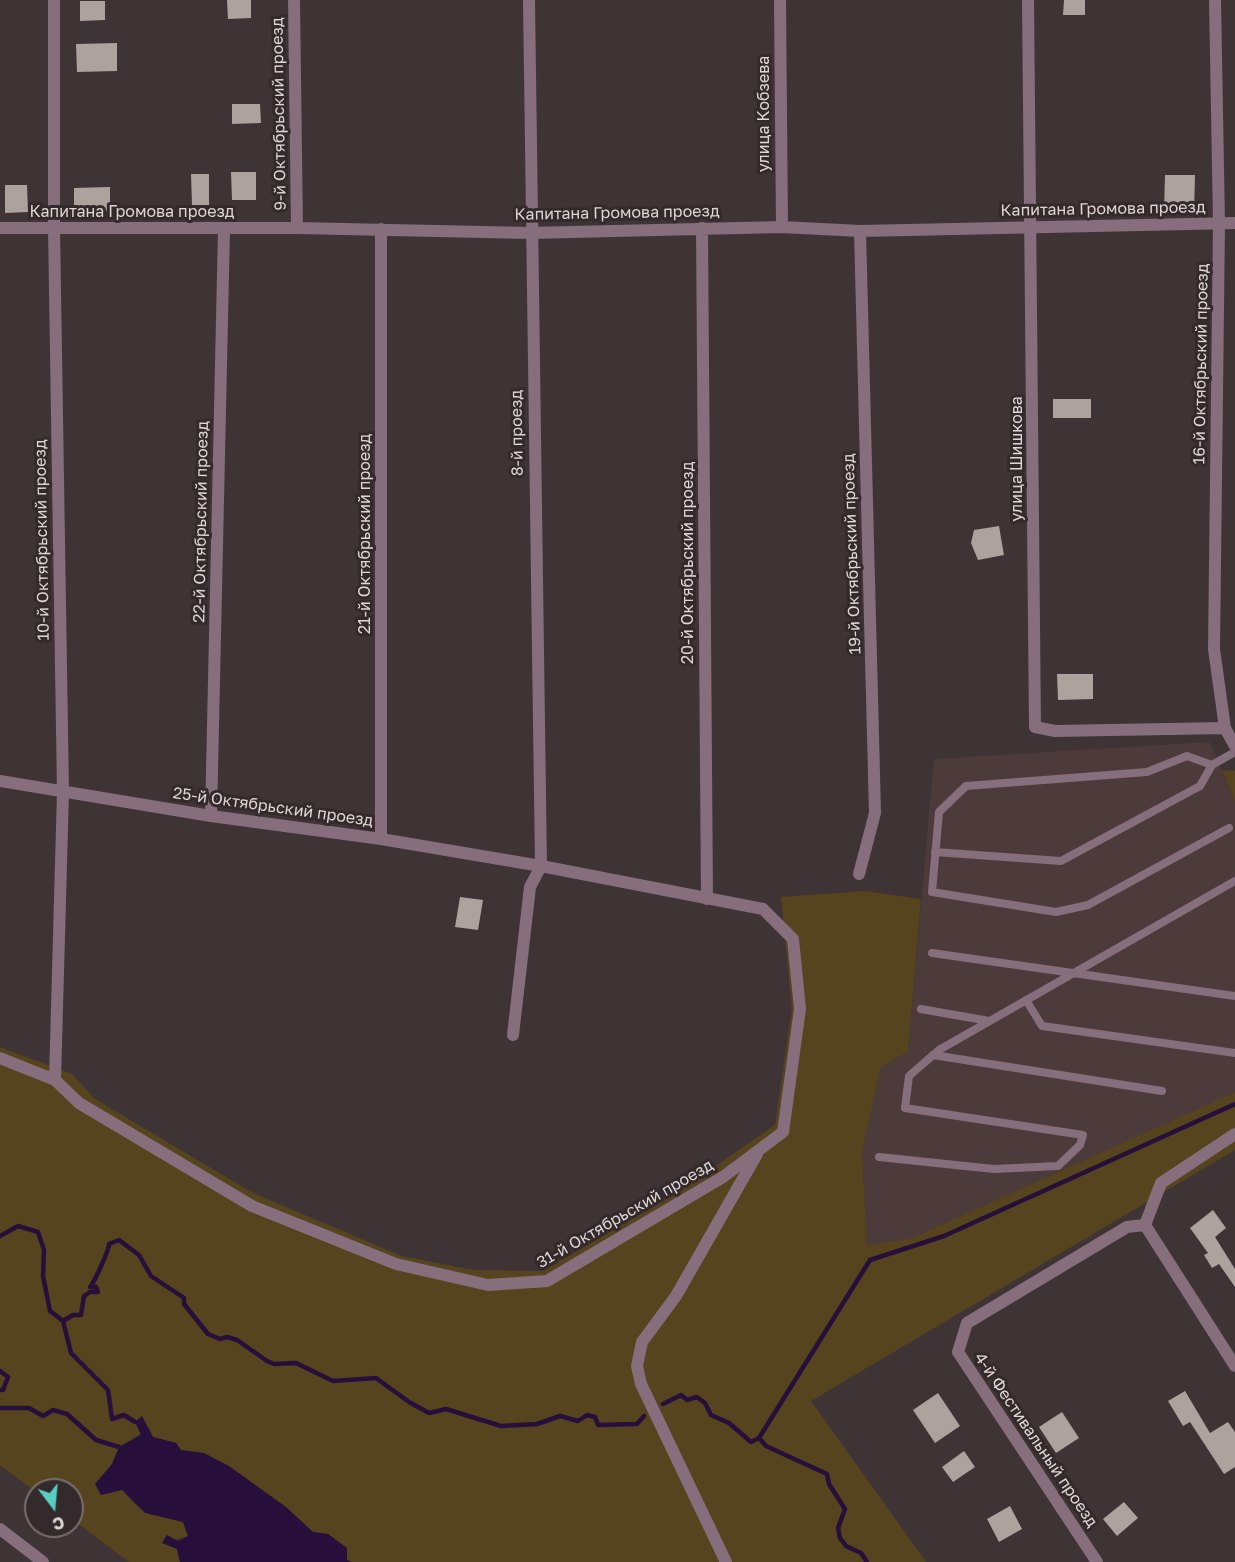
<!DOCTYPE html>
<meta charset="utf-8">
<style>
body{margin:0}
#map{position:relative;width:1235px;height:1562px;overflow:hidden;background:#3f3435;font-family:"Golos Text",sans-serif}
canvas{display:block}
.north{position:absolute;left:24px;top:1478px;width:60px;height:60px;box-sizing:border-box;background:#342a2b;border:2px solid #786f70;border-radius:50%;rotate:164deg;font-size:16px;font-weight:700;line-height:24px;text-align:center;color:#ded7d7}
.north::after{content:'';display:block;margin:auto;width:21px;height:27px;background:#56cec2;clip-path:polygon(50% 0,100% 100%,50% 72%,0 100%)}
</style>
<div id="map">
<canvas width="1235" height="1562"></canvas>
<div class="north">С</div>
</div>
<script>
const c = document.querySelector('canvas').getContext('2d');
c.lineJoin = 'round';
function fillPath(path, color) {
  c.fillStyle = color;
  c.fill(path, 'evenodd');
}
function trace(path, color, width, dash) {
  c.strokeStyle = color;
  c.lineWidth = width;
  c.lineCap = dash ? 'butt' : 'round';
  c.setLineDash(dash || []);
  c.stroke(path);
}
function drawText(font, color, halo, rows, align = 'center') {
  c.font = font + ' "Golos Text",sans-serif';
  c.lineWidth = 6;
  c.setLineDash([]);
  c.textBaseline = 'middle';
  c.strokeStyle = halo;
  c.fillStyle = color;
  for (const [text, x, y, turn = 0] of rows) {
    c.save();
    c.translate(x, y);
    c.rotate((+turn || 0) * Math.PI / 180);
    c.textAlign = isNaN(turn) ? turn : align;
    if (halo) c.strokeText(text, 0, 0);
    c.fillText(text, 0, 0);
    c.restore();
  }
}
const built = new Path2D(`
 M1210,742L1235,802V1092L912,1238L867,1245L862,1152L881,1067L908,1052L934,759Z`);
const green = new Path2D(`
 M1222,770L1235,771V802Z
 M865,891L921,899L908,1052L881,1067L862,1152L867,1245L912,1238L1235,1092V1150L811,1401L926,1562H352L347,1560L328,1534L313,1532L286,1507L204,1453L181,1450L176,1443L153,1437L149,1428L119,1447L112,1464C130,1509 139,1511 183,1522L188,1536L163,1543L177,1549L180,1562H129L72,1519V1490L36,1492L0,1465V1047L72,1074L95,1099L253,1193L402,1256L473,1270L543,1271L672,1196L775,1125L792,1009L781,897Z`);
const water = new Path2D(`
 M142,1416L153,1437L176,1443L181,1450L204,1453L229,1466L286,1507L313,1532L328,1534L347,1548V1560L352,1562H180L177,1549L162,1543L167,1535L178,1541L188,1536L183,1522L145,1513L122,1490L101,1495L95,1484L112,1464L119,1447L141,1435L135,1422Z`);
const stream = new Path2D(`
 M0,1236L18,1226L38,1232L44,1250L43,1276L50,1311L63,1321L73,1315H81L84,1296L90,1292H98L96,1287H90C94,1283 109,1250 109,1244L119,1240L139,1255L151,1276L184,1298V1304L208,1334L220,1339L227,1337L237,1340L267,1361L274,1364L296,1363L333,1381L376,1378L409,1402L429,1413L446,1409L501,1426L537,1424L560,1416L578,1421L587,1415L595,1417L598,1425L637,1424L644,1416
 M63,1321L71,1353L108,1390L112,1419L124,1415L135,1422
 M0,1371L8,1377L3,1390H0
 M663,1404L681,1395L687,1400L697,1397L705,1403L711,1415L729,1423L751,1442L759,1438L766,1446L827,1474L829,1484L845,1509L838,1528L840,1538L846,1546L861,1553L867,1562
 M0,1408H29L43,1416L53,1410L67,1414L96,1440L119,1447
 M759,1438L870,1260L944,1236L1235,1104`);
const building = new Path2D(`
 M227,0H251V18L228,19Z
 M1064,0H1085V15H1063Z
 M80,1H105V20L80,21Z
 M117,43V71L77,72L76,44Z
 M232,104H260L261,123L232,124Z
 M231,172H256V200H232Z
 M191,174H209V205H192Z
 M1165,175H1195L1194,213L1164,212Z
 M5,185H27L28,212L5,213Z
 M110,187V211H74V188Z
 M1053,399H1091V418H1053Z
 M999,526L1004,555L978,560L971,543L974,530Z
 M1057,674H1093V699L1058,700Z
 M460,897L483,900L478,930L455,927Z
 M1213,1210L1226,1228L1215,1237L1235,1269V1287L1219,1264L1212,1268L1204,1255L1208,1253L1190,1228Z
 M1185,1391L1210,1433L1228,1422L1235,1432V1467L1224,1474L1190,1422L1183,1426L1168,1401Z
 M938,1393L960,1426L935,1443L913,1410Z
 M1062,1412L1079,1438L1056,1453L1039,1427Z
 M964,1451L975,1467L953,1482L942,1467Z
 M1124,1502L1138,1518L1117,1536L1103,1519Z
 M1010,1506L1022,1529L999,1542L987,1519Z`);
const service = new Path2D(`
 M1229,828L1088,905L1056,912L932,892L939,812L966,786L1147,772L1187,756L1212,765L1235,752
 M935,852L1061,861L1200,786L1212,765
 M932,953L1235,996
 M1026,1000L1042,1026L1235,1053
 M921,1009L989,1021
 M933,1055L1162,1091
 M879,1157L994,1169L1058,1166L1080,1145L1083,1135L905,1108L909,1076L939,1050L1235,881`);
const minor = new Path2D(`
 M54,0V227L63,792L55,1080
 M294,0L297,228
 M780,0L782,227
 M1028,0L1035,727L1055,731L1225,728
 M1215,0L1219,223L1214,649L1225,728L1235,746
 M0,228H297L530,233L782,227L860,231L1235,223
 M702,228L707,899
 M381,229V839
 M0,781L211,816L381,839L541,866L763,909L793,939L800,1009L783,1132L723,1177L547,1281L488,1285L396,1264L252,1206L79,1103L55,1080L0,1058
 M211,816L224,229
 M859,874L875,813L860,231
 M513,1035L530,887L541,866L529,0
 M1145,1225L1235,1366
 M1145,1225L1161,1183L1235,1134
 M0,1529L43,1562
 M726,1562L641,1384L637,1366L642,1342L676,1296L757,1154
 M1097,1562L958,1352L967,1323L1127,1227L1145,1225`);
const streetNames = [
 ["9-й Октябрьский проезд",279,114,-91],
 ["улица Кобзева",764,114,-90],
 ["Капитана Громова проезд",1103,209,-1],
 ["Капитана Громова проезд",132,212],
 ["Капитана Громова проезд",617,213,-1],
 ["16-й Октябрьский проезд",1201,364,-89],
 ["8-й проезд",517,433,-91],
 ["улица Шишкова",1017,459,-90],
 ["22-й Октябрьский проезд",201,522,-89],
 ["21-й Октябрьский проезд",365,534,-90],
 ["10-й Октябрьский проезд",42,540,-91],
 ["19-й Октябрьский проезд",852,554,-92],
 ["20-й Октябрьский проезд",688,563,-90],
 ["25-й Октябрьский проезд",273,807,8],
 ["31-й Октябрьский проезд",625,1214,-30],
 ["4-й Фестивальный проезд",1036,1440,56]
];
fillPath(built, '#4d3b3c');
fillPath(green, '#56441e');
fillPath(water, '#280e3a');
trace(stream, '#280e3a', 4.5);
fillPath(building, '#ada29d');
trace(service, '#866e7c', 8);
trace(minor, '#866e7c', 12);
drawText('16px', '#ded7d7', '#342a2b', streetNames);
</script>
